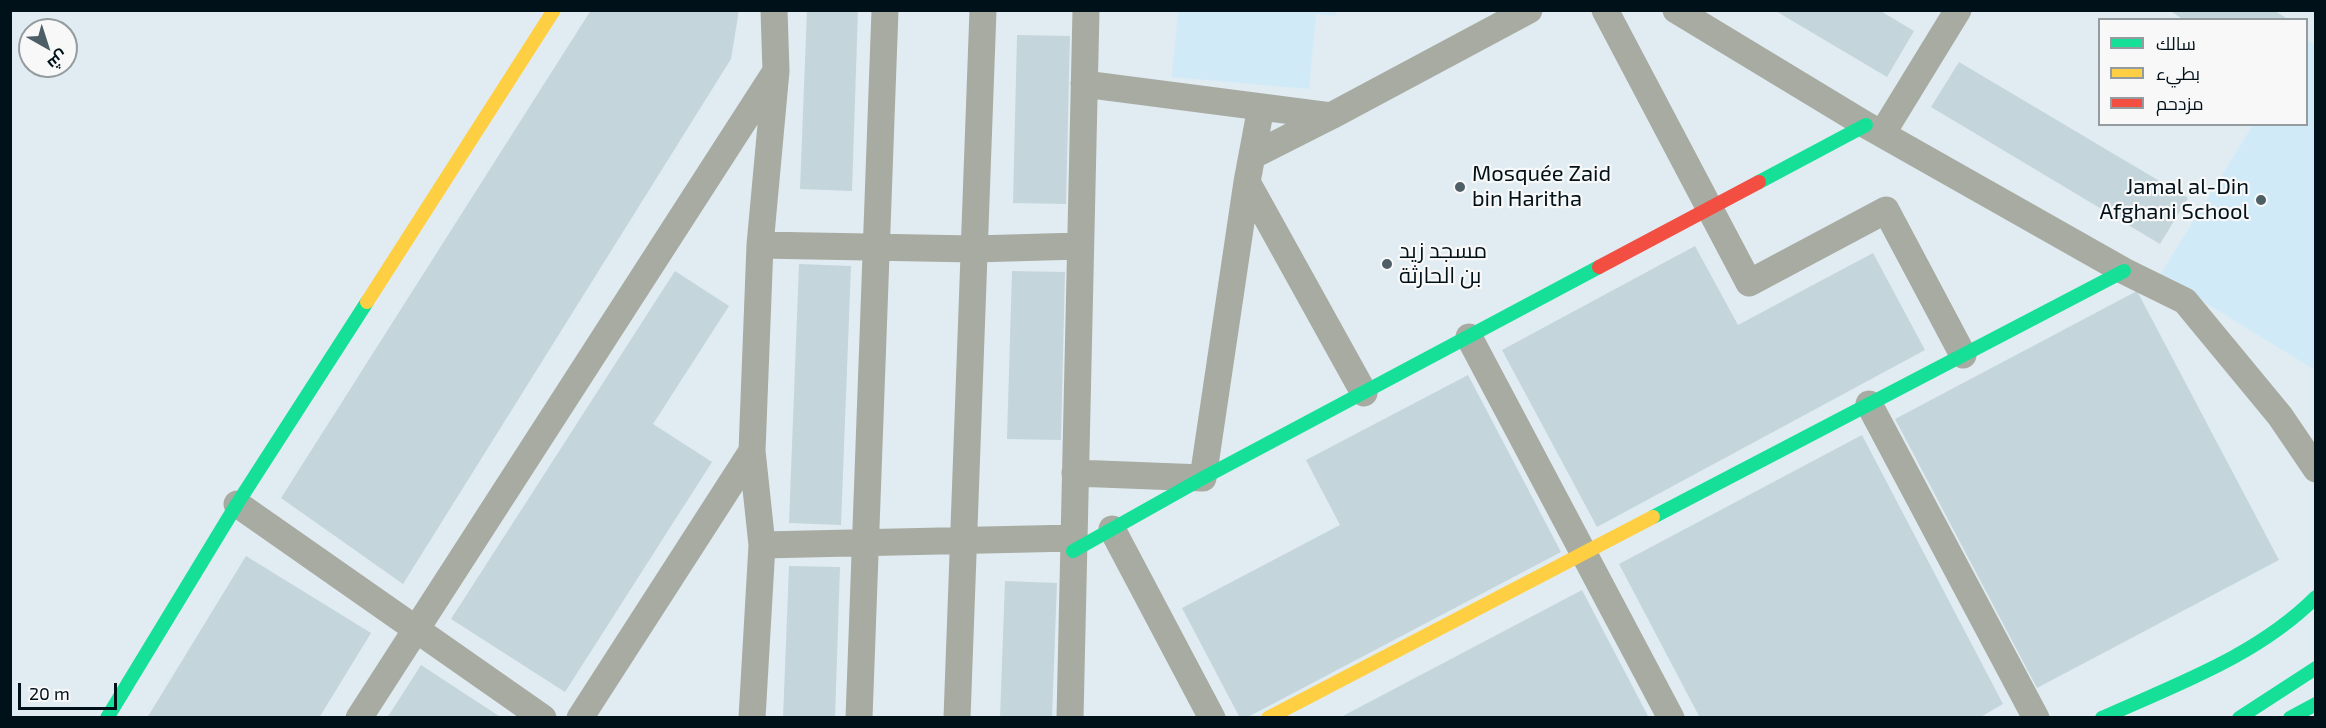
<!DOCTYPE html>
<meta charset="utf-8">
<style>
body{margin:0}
#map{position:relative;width:2326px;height:728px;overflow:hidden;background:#e0ecf2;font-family:"Exo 2",Cairo,sans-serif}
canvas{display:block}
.frame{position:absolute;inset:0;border:12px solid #00111a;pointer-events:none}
.legend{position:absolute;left:2098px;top:18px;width:210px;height:108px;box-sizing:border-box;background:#f8f8f8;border:2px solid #959c9f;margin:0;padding:8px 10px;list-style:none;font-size:18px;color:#00111a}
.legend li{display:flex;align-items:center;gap:12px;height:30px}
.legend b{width:30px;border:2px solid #959c9f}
.north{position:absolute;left:18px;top:18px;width:60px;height:60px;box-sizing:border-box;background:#f8f8f8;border:2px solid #959c9f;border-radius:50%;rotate:141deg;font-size:16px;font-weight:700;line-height:24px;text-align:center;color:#00111a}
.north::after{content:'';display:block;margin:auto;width:21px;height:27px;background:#4e5e66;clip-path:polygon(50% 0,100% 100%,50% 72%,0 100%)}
.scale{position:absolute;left:18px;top:683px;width:99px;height:27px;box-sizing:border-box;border:3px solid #00111a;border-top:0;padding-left:8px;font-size:18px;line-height:21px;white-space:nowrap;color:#00111a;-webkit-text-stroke:4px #f8f8f8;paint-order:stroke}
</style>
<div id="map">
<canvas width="2326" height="728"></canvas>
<div class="frame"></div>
<ul class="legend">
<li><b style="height:8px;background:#16e098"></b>سالك</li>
<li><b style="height:8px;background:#ffcf43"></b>بطيء</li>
<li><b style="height:8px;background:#f24e42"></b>مزدحم</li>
</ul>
<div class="north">ش</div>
<div class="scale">20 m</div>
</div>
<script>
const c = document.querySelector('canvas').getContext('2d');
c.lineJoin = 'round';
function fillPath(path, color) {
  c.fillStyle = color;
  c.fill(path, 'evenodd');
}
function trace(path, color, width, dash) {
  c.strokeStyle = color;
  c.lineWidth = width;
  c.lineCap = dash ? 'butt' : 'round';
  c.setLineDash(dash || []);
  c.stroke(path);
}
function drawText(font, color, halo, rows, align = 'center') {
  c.font = font + ' "Exo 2",Cairo,sans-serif';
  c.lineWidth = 4.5;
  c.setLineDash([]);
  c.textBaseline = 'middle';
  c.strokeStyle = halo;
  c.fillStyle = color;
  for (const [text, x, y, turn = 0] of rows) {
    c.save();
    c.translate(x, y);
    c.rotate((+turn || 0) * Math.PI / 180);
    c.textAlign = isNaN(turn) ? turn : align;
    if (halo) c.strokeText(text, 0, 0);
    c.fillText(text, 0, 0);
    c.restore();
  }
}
const built = new Path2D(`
 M1178,11V10L1336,11V16L1316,14L1309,89L1172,77Z
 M2307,39L2315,45V370L2160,275L2253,125L2306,124Z`);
const building = new Path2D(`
 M591,10H739L731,59L403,584L281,498Z
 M807,10H858L852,191L800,189Z
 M1774,10H1879L1914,31L1887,77Z
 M2169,10H2274L2289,20H2184Z
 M1017,35L1070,36L1066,204L1013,203Z
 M1959,62L2188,198L2160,244L1931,107Z
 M1695,246L1738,325L1873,253L1925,350L1597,527L1502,350Z
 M799,264L851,266L841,525L789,523Z
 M675,271L729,306L653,424L712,462L565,692L451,619Z
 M1012,271L1065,272L1061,440L1007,439Z
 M2137,291L2279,560L2037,688L1895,419Z
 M1468,375L1561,552L1246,718H1240L1182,608L1340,525L1306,460Z
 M1862,435L2003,704L1979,718H1700L1619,564Z
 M246,556L371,633L319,718H147Z
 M789,566L840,567L835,718H783Z
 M1005,581L1057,583L1052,718H1000Z
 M1582,590L1649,718H1339Z
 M421,665L502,718H387Z`);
const street = new Path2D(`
 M1605,10L1749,283L1886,210L1963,355
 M1676,10L1866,125L2124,271L2185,301L2280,416L2316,469
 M1084,84L1331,116
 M1882,134L1958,10
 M1252,156L1331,116L1529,10
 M1247,182L1364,393
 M760,245L974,249L1080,246
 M1469,337L1671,718
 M1869,404L2036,718
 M1075,473L1203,478L1247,182L1261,107
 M237,504L543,718
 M1112,529L1212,718
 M762,545L1074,538
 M359,718L776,71
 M580,718L752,451
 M752,718L762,545L752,451L760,245L776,71L774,10
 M859,718L885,10
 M957,718L983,10
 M1070,718L1086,10`);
const fast = new Path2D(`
 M1759,182L1866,125
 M1653,517L2124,271
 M1073,551L1203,478L1599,267
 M107,718L237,504L367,302
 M2102,718C2177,684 2257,656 2316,597
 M2239,718L2316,668
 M2290,718L2316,704`);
const slow = new Path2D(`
 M367,302L554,10
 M1268,718L1653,517`);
const jam = new Path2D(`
 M1599,267L1759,182`);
const markers = [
 [1460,187,6,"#4e5e66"],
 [2261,200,6,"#4e5e66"],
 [1387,264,6,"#4e5e66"]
];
const poiNames = [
 ["Mosquée Zaid",1472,174],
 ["bin Haritha",1472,199],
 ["Jamal al-Din",2249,187,"right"],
 ["Afghani School",2249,212,"right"],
 ["مسجد زيد",1399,251],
 ["بن الحارثة",1399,276]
];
fillPath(built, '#d1eaf8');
fillPath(building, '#c4d6db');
trace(street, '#a8aba1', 27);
trace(fast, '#16e098', 14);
trace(slow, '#ffcf43', 14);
trace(jam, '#f24e42', 14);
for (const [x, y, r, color] of markers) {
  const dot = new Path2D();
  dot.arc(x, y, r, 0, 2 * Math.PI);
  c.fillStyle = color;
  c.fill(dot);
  trace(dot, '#f8f8f8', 2);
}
drawText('22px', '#00111a', '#f8f8f8', poiNames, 'left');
</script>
